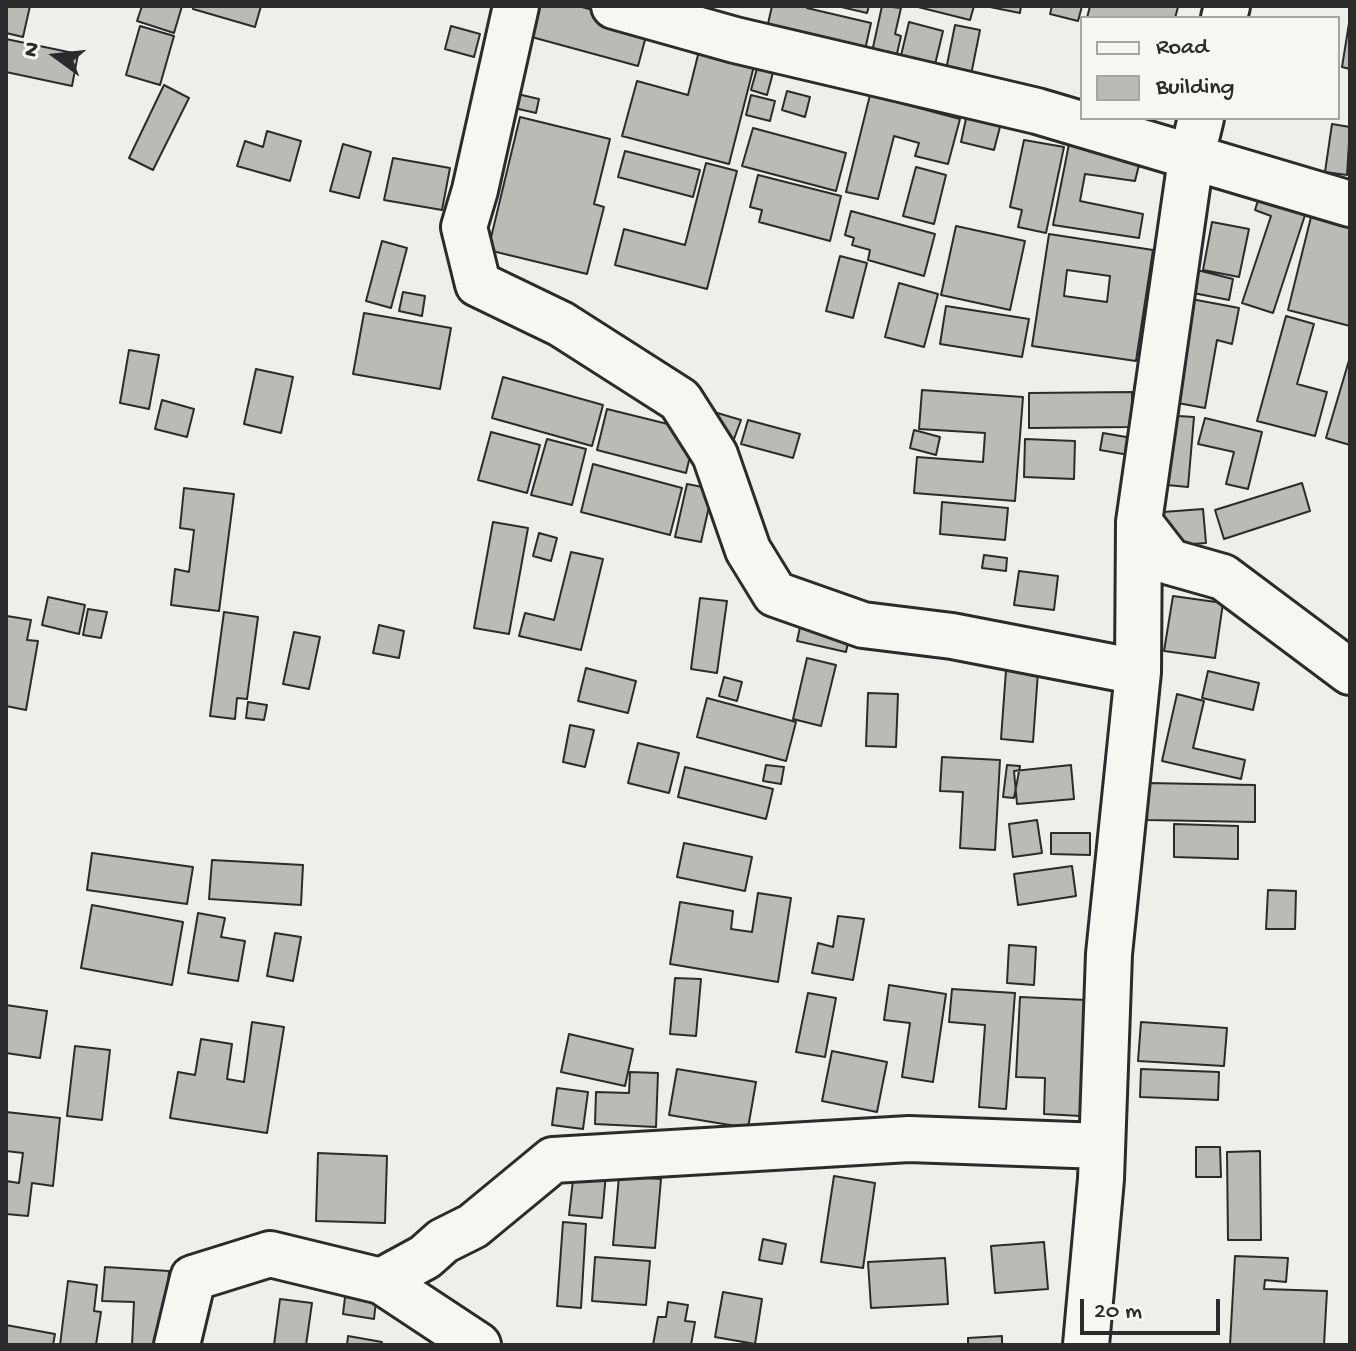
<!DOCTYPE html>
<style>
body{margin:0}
#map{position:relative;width:1356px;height:1351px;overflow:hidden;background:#eeeeea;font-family:"Gochi Hand",sans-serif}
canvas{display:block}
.frame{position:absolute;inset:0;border:8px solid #2b2b2b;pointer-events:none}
.legend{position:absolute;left:1080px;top:16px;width:260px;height:104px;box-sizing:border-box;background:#f6f6f2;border:2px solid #a5a5a2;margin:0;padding:10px 14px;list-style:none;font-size:24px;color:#2b2b2b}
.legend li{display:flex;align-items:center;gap:16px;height:40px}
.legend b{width:40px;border:2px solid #a5a5a2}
.north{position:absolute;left:16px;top:16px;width:80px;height:80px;-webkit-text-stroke:6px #f6f6f2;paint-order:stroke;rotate:285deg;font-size:22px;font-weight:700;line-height:32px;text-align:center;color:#2b2b2b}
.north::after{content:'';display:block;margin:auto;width:28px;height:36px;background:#2b2b2b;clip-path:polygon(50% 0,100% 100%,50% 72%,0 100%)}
.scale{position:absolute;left:1080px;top:1299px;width:140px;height:36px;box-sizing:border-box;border:4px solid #2b2b2b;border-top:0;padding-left:10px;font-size:24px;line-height:28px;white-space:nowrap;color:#2b2b2b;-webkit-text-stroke:6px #f6f6f2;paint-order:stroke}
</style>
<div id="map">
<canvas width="1356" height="1351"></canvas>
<div class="frame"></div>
<ul class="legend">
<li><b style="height:10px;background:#f6f6f2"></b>Road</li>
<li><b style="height:22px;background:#babab7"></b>Building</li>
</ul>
<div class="north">N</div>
<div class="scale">20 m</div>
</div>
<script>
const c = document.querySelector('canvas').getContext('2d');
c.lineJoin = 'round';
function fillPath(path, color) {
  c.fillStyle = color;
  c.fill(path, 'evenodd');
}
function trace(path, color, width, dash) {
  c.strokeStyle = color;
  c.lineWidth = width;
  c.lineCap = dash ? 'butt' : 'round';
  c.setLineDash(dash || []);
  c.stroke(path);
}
const building = new Path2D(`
 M6,6H30L23,37L6,33Z
 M142,6H182L174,33L137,21Z
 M194,6H261L255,27L193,9Z
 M536,6H578L649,25L638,66L528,36Z
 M772,6H807V8L871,23L863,59L765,37Z
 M837,6H869L867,13Z
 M882,6L901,8L895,34L901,36L896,58L872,52Z
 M914,6H974L970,20Z
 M985,6H1021L1020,13Z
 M1052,6H1082L1078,21L1050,14Z
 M1090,6H1174L1178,7L1175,18H1087Z
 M1350,17V69L1342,67Z
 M909,22L943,31L933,73L899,64Z
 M955,25L980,30L969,85L944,80Z
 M140,26L174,36L160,85L126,75Z
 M451,26L480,34L474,57L445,49Z
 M6,39L78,54L72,86L6,72Z
 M700,47L755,62L729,164L622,136L637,81L688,95Z
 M758,65L774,69L767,95L751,90Z
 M164,85L189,98L153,170L129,158Z
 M787,91L810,97L805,117L782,110Z
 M513,93L539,99L536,113L510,107Z
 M751,95L775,101L770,121L746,115Z
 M870,95L960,119L948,164L915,156L919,143L894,136L878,199L846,192Z
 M967,114L1001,123L994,150L961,142Z
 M520,117L610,139L594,204L604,207L587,274L488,250Z
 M1332,124L1350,127L1347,175L1325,172Z
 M753,128L846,153L836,191L742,166Z
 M267,131L301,141L290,181L237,166L245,141L263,147Z
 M1070,139L1141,157L1135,181L1085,174L1080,201L1143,214L1139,238L1053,225Z
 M1024,140L1064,147L1046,233L1018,227L1022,210L1010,207Z
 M343,144L371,152L359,198L330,191Z
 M625,151L700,170L693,197L618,177Z
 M393,158L450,168L442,210L384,200Z
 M706,163L737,171L707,289L615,265L624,229L685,245Z
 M916,167L946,175L934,224L903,216Z
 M758,175L841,196L830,241L759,222L762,210L750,207Z
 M1260,194L1307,209L1273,313L1242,303L1271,216L1255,210Z
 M851,211L935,234L924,276L868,260L870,250L852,245L854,238L845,235Z
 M1311,217L1350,227V326L1288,310Z
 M1212,222L1249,229L1239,277L1203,270Z
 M956,226L1025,241L1010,310L941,295Z
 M1049,234L1153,250L1136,361L1032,346ZM1067,270L1110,276L1107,302L1064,296Z
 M382,241L407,248L391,308L366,301Z
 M840,256L867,263L853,318L826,311Z
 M1193,269L1233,279L1229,300L1188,292Z
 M899,283L938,294L924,347L885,337Z
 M403,292L425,296L422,316L399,311Z
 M1186,298L1239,308L1232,344L1217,340L1205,408L1167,401Z
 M946,306L1029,319L1022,357L940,344Z
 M364,313L451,328L440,389L353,374Z
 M1286,316L1314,324L1297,384L1327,392L1315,436L1257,421Z
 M129,350L159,355L149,409L120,403Z
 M1350,357V445L1326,438Z
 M256,369L293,377L281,433L244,424Z
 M503,377L603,405L592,446L492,418Z
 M922,390L1023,397L1015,501L914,493L917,457L983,462L985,433L919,429Z
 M1132,392V427L1029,428V393Z
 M162,400L194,409L187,437L155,429Z
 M607,409L696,431L686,473L597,450Z
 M714,412L741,420L734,439L708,432Z
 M1162,415L1194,417L1188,487L1156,484Z
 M1205,418L1262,432L1248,489L1226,484L1234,452L1198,444Z
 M748,420L800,434L793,458L741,444Z
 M914,430L940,437L936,455L910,448Z
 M491,432L540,445L527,493L478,480Z
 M1103,433L1132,438L1129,455L1100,450Z
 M547,439L586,449L572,505L531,495Z
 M1025,439L1075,441L1074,479L1024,477Z
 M593,464L682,488L670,535L581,512Z
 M1302,483L1310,511L1224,539L1215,510Z
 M687,484L713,489L701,542L675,537Z
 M184,488L234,494L219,611L171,605L175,569L189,572L194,530L180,528Z
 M942,502L1008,508L1005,540L940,534Z
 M1203,509L1206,543L1166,546L1163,512Z
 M493,522L528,528L509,634L474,628Z
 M539,533L557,538L551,561L533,556Z
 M571,552L603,559L581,650L519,636L525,613L554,620Z
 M984,555L1007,558L1006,571L982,568Z
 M1019,571L1058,576L1054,610L1014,605Z
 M1173,596L1223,603L1215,658L1164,651Z
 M48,597L85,605L79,634L42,625Z
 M700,598L727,601L717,673L691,669Z
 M88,609L107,612L101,638L83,635Z
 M224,612L258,617L247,699L237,698L235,719L210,716Z
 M7,616L31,620L27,640L38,641L26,710L6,706Z
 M802,618L851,629L846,652L797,641Z
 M379,625L404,631L399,658L373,653Z
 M294,632L320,637L309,689L283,684Z
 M807,658L836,665L821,726L793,719Z
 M586,668L636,681L628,713L578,701Z
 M1006,670L1038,672L1033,742L1001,739Z
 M1208,671L1259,683L1253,710L1202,698Z
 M724,677L742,682L737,701L719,696Z
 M868,693L898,694L896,747L866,746Z
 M1177,694L1204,701L1193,748L1245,760L1241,779L1162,761Z
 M707,698L796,722L786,761L697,737Z
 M248,702L267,705L264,720L246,718Z
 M570,725L594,730L585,767L563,762Z
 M638,743L679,753L669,793L628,783Z
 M942,757L1000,760L995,850L960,848L963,792L940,791Z
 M766,765L784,767L781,784L763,781Z
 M1007,765L1020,766L1014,798L1003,797Z
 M1071,765L1074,799L1017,804L1014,771Z
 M685,767L773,789L766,819L678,797Z
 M1147,783L1255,785V822L1147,820Z
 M1037,820L1042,853L1013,857L1009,824Z
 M1174,824L1238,826V859L1174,857Z
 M1051,833H1090V855L1051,854Z
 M684,843L752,857L745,891L677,877Z
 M92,853L193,867L187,904L87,890Z
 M212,860L303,865L301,905L209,899Z
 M1072,866L1076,896L1018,905L1014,874Z
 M1268,890L1296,891L1295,929H1266Z
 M758,893L791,898L778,982L670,964L680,902L733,911L731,929L752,932Z
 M92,905L183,922L172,985L81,968Z
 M198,913L225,918L221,937L245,941L238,981L188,973Z
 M838,916L864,919L853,980L812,973L818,943L833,947Z
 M275,933L301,937L293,981L267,976Z
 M1009,945L1036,947L1034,985L1007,983Z
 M675,978L701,979L696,1036L670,1034Z
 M889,985L946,994L933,1082L902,1077L910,1023L884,1020Z
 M952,989L1015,993L1006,1109L979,1107L985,1025L949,1022Z
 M808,993L836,998L825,1057L796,1052Z
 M1020,997L1087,1000L1081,1116L1044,1114L1045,1078L1016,1077Z
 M6,1005L47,1011L40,1058L6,1053Z
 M252,1022L284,1027L267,1133L170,1118L178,1072L195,1075L201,1039L232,1044L227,1079L244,1082Z
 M1141,1022L1227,1028L1224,1066L1138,1061Z
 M569,1034L633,1049L625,1086L561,1072Z
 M75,1046L110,1050L102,1120L67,1116Z
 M832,1051L887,1062L877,1112L822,1101Z
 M677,1069L756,1082L748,1128L669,1115Z
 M1141,1069L1219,1072L1218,1100L1140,1097Z
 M630,1072L658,1073L656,1127L595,1124L596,1092L629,1093Z
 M557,1088L588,1092L583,1129L552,1125Z
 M6,1112L60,1118L53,1186L32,1183L28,1216L6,1214V1181L19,1183L23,1153L6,1151Z
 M1196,1147H1220L1221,1177H1196Z
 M1260,1151L1261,1240H1228L1227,1152Z
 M318,1153L387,1156L385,1223L316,1221Z
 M574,1171L606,1173L602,1218L569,1215Z
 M619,1176L661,1179L655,1248L613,1245Z
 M834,1176L875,1183L863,1268L821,1262Z
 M563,1222L586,1224L581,1308L557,1306Z
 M763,1239L786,1244L782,1264L759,1260Z
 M1044,1242L1048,1289L995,1293L991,1246Z
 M1235,1256L1288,1258L1286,1282L1265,1280L1264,1289L1327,1291L1324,1345H1230Z
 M595,1257L650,1261L646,1305L592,1301Z
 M945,1258L948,1304L871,1308L868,1262Z
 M105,1267L169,1271L165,1345H132L134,1302L102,1301Z
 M68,1281L97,1285L94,1311L101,1312L96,1345H60Z
 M723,1292L762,1299L755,1344L715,1337Z
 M345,1297L376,1301L374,1319L343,1314Z
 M280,1299L312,1303L306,1345H274Z
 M668,1302L688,1305L685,1321L695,1322L691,1345H653L658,1317H666Z
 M6,1325L55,1334L53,1345H6Z
 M348,1336L382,1342L381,1345H347Z
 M1002,1336V1345H968V1338Z`);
const street = new Path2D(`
 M516,6L475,190L464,227L478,284L561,324L680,400L715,455L748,550L775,594L863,625L952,636L1138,672
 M614,6L735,40L1037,111L1350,204
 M1224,18L1227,6
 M1139,522L1170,562L1223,577L1350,672
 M381,1281L478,1345
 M177,1345L193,1278L270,1254L381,1281L425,1257L443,1241L473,1226L553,1160L909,1139L1102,1146
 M1086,1345L1101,1179L1109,954L1138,672L1139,522L1191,159L1201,118`);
fillPath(building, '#babab7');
trace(building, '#2b2b2b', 2);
trace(street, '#2b2b2b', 50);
trace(street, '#f6f6f2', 44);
</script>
